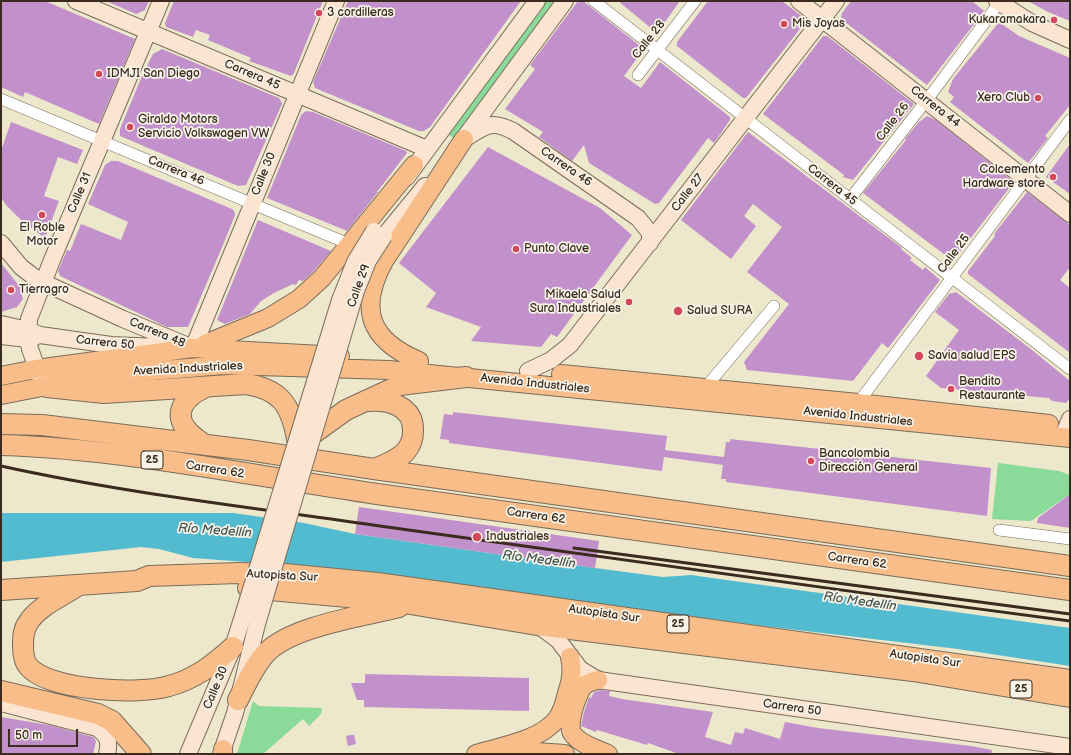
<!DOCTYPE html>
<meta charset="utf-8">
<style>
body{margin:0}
#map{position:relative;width:1071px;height:755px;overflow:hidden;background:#ede7cc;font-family:"Balsamiq Sans",sans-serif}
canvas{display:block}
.frame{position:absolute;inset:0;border:2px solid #3b2a1e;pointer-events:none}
.scale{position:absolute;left:8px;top:729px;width:70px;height:18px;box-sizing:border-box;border:2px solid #3b2a1e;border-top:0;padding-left:5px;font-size:12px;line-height:14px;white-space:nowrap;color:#3b2a1e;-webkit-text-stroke:3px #f7f3e8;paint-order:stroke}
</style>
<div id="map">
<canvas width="1071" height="755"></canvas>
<div class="frame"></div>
<div class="scale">50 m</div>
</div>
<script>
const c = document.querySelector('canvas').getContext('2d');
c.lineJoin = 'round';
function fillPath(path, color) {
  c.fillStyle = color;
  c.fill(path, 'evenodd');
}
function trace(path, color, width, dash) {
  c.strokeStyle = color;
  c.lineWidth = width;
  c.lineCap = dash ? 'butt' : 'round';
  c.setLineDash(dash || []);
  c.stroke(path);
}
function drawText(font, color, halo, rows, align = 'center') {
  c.font = font + ' "Balsamiq Sans",sans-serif';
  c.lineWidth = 3.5;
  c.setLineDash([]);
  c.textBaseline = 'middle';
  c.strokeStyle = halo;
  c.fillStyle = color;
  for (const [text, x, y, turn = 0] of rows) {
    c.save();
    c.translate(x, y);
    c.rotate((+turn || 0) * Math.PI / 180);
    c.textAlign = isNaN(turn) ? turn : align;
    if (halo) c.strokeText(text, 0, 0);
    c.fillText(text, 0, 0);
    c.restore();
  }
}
const green = new Path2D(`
 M543,1H556L455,139L446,133Z
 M998,463L1059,471L1070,475V494L1031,521L992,519Z
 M253,701L259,706L322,708L321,714L309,726L303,719L263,754H237Z`);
const water = new Path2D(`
 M1,513H233L304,523L355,534L595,568L663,577L691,575L1070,628V666L958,649L763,626L339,569L193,558L159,549L141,547L1,562Z`);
const building = new Path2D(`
 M1,1H45L135,39L99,124L25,92L23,97L1,87Z
 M106,1H149L145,10L136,14Z
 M174,1H323L294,73L291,76L249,61L251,58L208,40L210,35L196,30L193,37L166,27L165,23Z
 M348,1H521L430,127L424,131H419L315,88L313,82Z
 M578,1H583L644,49L624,76L641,88L660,62L730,117V120L714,143L708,138L659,203L655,204L589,163L584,145L572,161L539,137L543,132L505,109L535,69L530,65Z
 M618,1H680L662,26L651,28Z
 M708,1H782L807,20L746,98H743L677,46V42Z
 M851,1H972L984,11L927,85L841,19L842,13Z
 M1028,1H1070V21L1048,12Z
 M999,22L1019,36L1070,58V105L1045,136L1048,138L1028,163L950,102L954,97L948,92L953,79Z
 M823,36H827L914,104L853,180L843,177L844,175L763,114Z
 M162,49L279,98L281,101L282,104L246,185L238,186L120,136V129L142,76L153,54Z
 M306,111L313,112L406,151L407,153L377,192H378L347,231L267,198L301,115Z
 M927,116L936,120L1014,182L953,261L863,193L906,140L905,139L918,123Z
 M11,122L83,150L77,164L58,157L44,196L59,201L45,238L23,222L6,205L1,197V151Z
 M748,132L902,248L901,249L912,258L910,260L923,270L925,267L940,280L888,348L882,343L853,381L747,370L744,362L789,304L747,272L782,227L753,204L744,216L756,226L731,259L681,220Z
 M1070,144V194L1046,177Z
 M488,147L600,208L632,235L557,337L551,334L541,347L471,341L481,327L426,307L436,293L399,263Z
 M111,161H118L232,209L234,211L235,215L223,245L188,327H167L60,276L58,271L67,250L70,251L81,224L121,240L128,222L88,204L105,165Z
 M1027,192L1070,225V267L1060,280L1070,288V353L968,274V271L995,236L994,234Z
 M258,220L331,251L314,271L303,281L299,280L296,285L293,284L274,293L261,301L250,314L225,324L217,320Z
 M1,263L20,287L23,299L17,307L1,312Z
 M956,292L1032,350L1070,381V398L1066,403L1052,401L1049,398L941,388L926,376L959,330L935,312L949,294Z
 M453,412L667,436L665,450L724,457L726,442H730V439L991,468L987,516L726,482V479H721L723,465L664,457L662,471L449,443V440L440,439L444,414L453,415Z
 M1070,494V528L1037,523L1038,518Z
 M359,507L599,541L595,568L355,534Z
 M365,674L529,678V711L364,707V700H357L351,683H365Z
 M601,690L610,691L609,696L622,699L713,712L705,737L731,745L735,732L743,734L745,728L780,739L785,722L818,728L971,746L992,750L991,754H679L648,743L647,745L597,730L596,732L581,726L584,712L589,697L591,698L594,692Z
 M1,717L49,725L93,737L96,741L93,754H1Z
 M351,735H354L356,744L348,746L346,736Z`);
const street = new Path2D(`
 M594,1L1070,369
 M638,75L695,1
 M1,99L349,244
 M850,199L936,88L999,3
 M705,388L774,306
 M858,403L1070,120
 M999,530L1070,539`);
const secondary = new Path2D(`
 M76,1L427,149
 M799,1L1070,214
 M997,1L1032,23L1070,40
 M469,136C487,124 493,121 513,131L638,218L650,233V243
 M456,149L565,1
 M407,177L537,1
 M384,236L425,186
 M1,243L21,267L38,280L123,319L193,348
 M1,324L28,330L40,335L111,345L161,347
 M1,336L28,339L35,337
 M193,348L336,1
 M528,371L551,360L570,345L836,1
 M41,379L30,349L28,339L29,319L52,260L161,1
 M1062,438L1070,419
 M538,625L558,640L580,669L598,680L1070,747
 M1,703L97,728C108,736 110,741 107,754
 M188,754L233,647L241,622
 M221,754L235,713L257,624`);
const primary = new Path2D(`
 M205,344L268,318L299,299L322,278L414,165
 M419,361C369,340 358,309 384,261L464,139
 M561,374L858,403L1049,424
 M1,376L36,369L193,348L340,356
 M1,395L103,375L224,365L389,370L1070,438
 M598,680C593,681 588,682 584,686C577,692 567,725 572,733C579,744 597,749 608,754
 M223,754V749
 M476,754C502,746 539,741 557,719C562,712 565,702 567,693C571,681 573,671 570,657
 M498,754L536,752L565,754`);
const highway = new Path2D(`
 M47,387L104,393L246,384C280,389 291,405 297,439
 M204,388C188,395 172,411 186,429C191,436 199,440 205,445
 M368,401C388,399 414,406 413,431C413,438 411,445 406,451C398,460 385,465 374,469
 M1,424L42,425L248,450L374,469L1070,566
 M314,433L346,410L400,385L466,377
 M1,445C127,449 252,476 377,494C608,526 839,558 1070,590
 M79,585C63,596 38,606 28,623C23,630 23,638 23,646C23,653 24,661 28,666C48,691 141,695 169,686C195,679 213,665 233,647
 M248,588L392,601L537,625L913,671L1070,697
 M1,590L137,581L149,576L239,573L285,574L377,583L1070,680
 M1,691L98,714L112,721L141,754
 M238,700C246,684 254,666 266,653C291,626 364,616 399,607`);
const rail = new Path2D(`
 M1,466C128,494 258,508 387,527C614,560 842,591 1070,621
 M574,548L1070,614`);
const secondaryBridge = new Path2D(`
 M241,622L340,300L355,262L374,231
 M257,624L356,291L368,261L384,236`);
const markers = [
 [319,13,4,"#d1495b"],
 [1054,20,4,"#d1495b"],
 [784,24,4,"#d1495b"],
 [99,74,4,"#d1495b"],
 [1038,98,4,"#d1495b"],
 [130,127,4,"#d1495b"],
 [1053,177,4,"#d1495b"],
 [42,215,4,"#d1495b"],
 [516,249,4,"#d1495b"],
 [11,290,4,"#d1495b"],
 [629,302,4,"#d1495b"],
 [678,311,5,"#d1495b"],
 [919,356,5,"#d1495b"],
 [951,389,4,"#d1495b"],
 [811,461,4,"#d1495b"],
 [477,537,5,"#d1495b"]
];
const shields = [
 [152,460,22],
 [678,624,22],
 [1021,689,22]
];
const shieldNames = [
 ["25",152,460],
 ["25",678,624],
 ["25",1021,689]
];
const poiNames = [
 ["3 cordilleras",327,13],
 ["Kukaramakara",1046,20,"right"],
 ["Mis Joyas",792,24],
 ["IDMJI San Diego",107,74],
 ["Xero Club",1030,98,"right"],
 ["Giraldo Motors",138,120],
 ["Servicio Volkswagen VW",138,134],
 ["Colcemento",1045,170,"right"],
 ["Hardware store",1045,184,"right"],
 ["El Roble",42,228,"center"],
 ["Motor",42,242,"center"],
 ["Punto Clave",524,249],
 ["Tierragro",19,290],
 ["Mikaela Salud",621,295,"right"],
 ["Sura Industriales",621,309,"right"],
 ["Salud SURA",687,311],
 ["Savia salud EPS",928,356],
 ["Bendito",959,382],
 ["Restaurante",959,396],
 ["Bancolombia",819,454],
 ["Dirección General",819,468],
 ["Industriales",486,537]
];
const streetNames = [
 ["Calle 28",649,40,-52],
 ["Carrera 45",252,75,23],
 ["Carrera 44",935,107,38],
 ["Calle 26",893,122,-52],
 ["Carrera 46",566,167,35],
 ["Carrera 46",176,171,22],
 ["Calle 30",264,174,-68],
 ["Carrera 45",832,185,38],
 ["Calle 31",80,193,-67],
 ["Calle 27",688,193,-52],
 ["Calle 25",954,254,-53],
 ["Calle 29",359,286,-70],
 ["Carrera 48",157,333,23],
 ["Carrera 50",105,343,6],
 ["Avenida Industriales",188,369,-3],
 ["Avenida Industriales",535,384,6],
 ["Avenida Industriales",858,417,6],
 ["Carrera 62",215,470,9],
 ["Carrera 62",536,516,8],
 ["Carrera 62",857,561,8],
 ["Autopista Sur",282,576,3],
 ["Autopista Sur",604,614,8],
 ["Autopista Sur",925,659,8],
 ["Calle 30",216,688,-67],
 ["Carrera 50",792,708,8]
];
const waterNames = [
 ["Río Medellín",215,531,4],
 ["Río Medellín",539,560,7],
 ["Río Medellín",860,602,8]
];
fillPath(green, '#8ada99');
fillPath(water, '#53bbd0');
fillPath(building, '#c291cb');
trace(street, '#796c5b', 12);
trace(secondary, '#796c5b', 18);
trace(primary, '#796c5b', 20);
trace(highway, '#796c5b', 22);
trace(street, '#fff', 11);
trace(secondary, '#fce5d0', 16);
trace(primary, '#f8bd89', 18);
trace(highway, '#f8bd89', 20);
trace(rail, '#3b2a1e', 3);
trace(secondaryBridge, '#796c5b', 18, []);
trace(secondaryBridge, '#fce5d0', 16);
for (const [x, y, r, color] of markers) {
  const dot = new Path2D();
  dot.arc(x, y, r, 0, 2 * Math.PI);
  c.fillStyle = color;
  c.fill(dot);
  trace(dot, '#f7f3e8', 1.5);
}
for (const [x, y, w] of shields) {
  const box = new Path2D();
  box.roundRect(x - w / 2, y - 9, w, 18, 3);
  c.fillStyle = '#f7f3e8';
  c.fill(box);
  trace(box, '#3b2a1e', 1);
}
drawText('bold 11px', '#3b2a1e', null, shieldNames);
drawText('12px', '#3b2a1e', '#f7f3e8', poiNames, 'left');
drawText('12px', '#3b2a1e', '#f7f3e8', streetNames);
drawText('italic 13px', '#425653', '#f7f3e8', waterNames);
</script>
